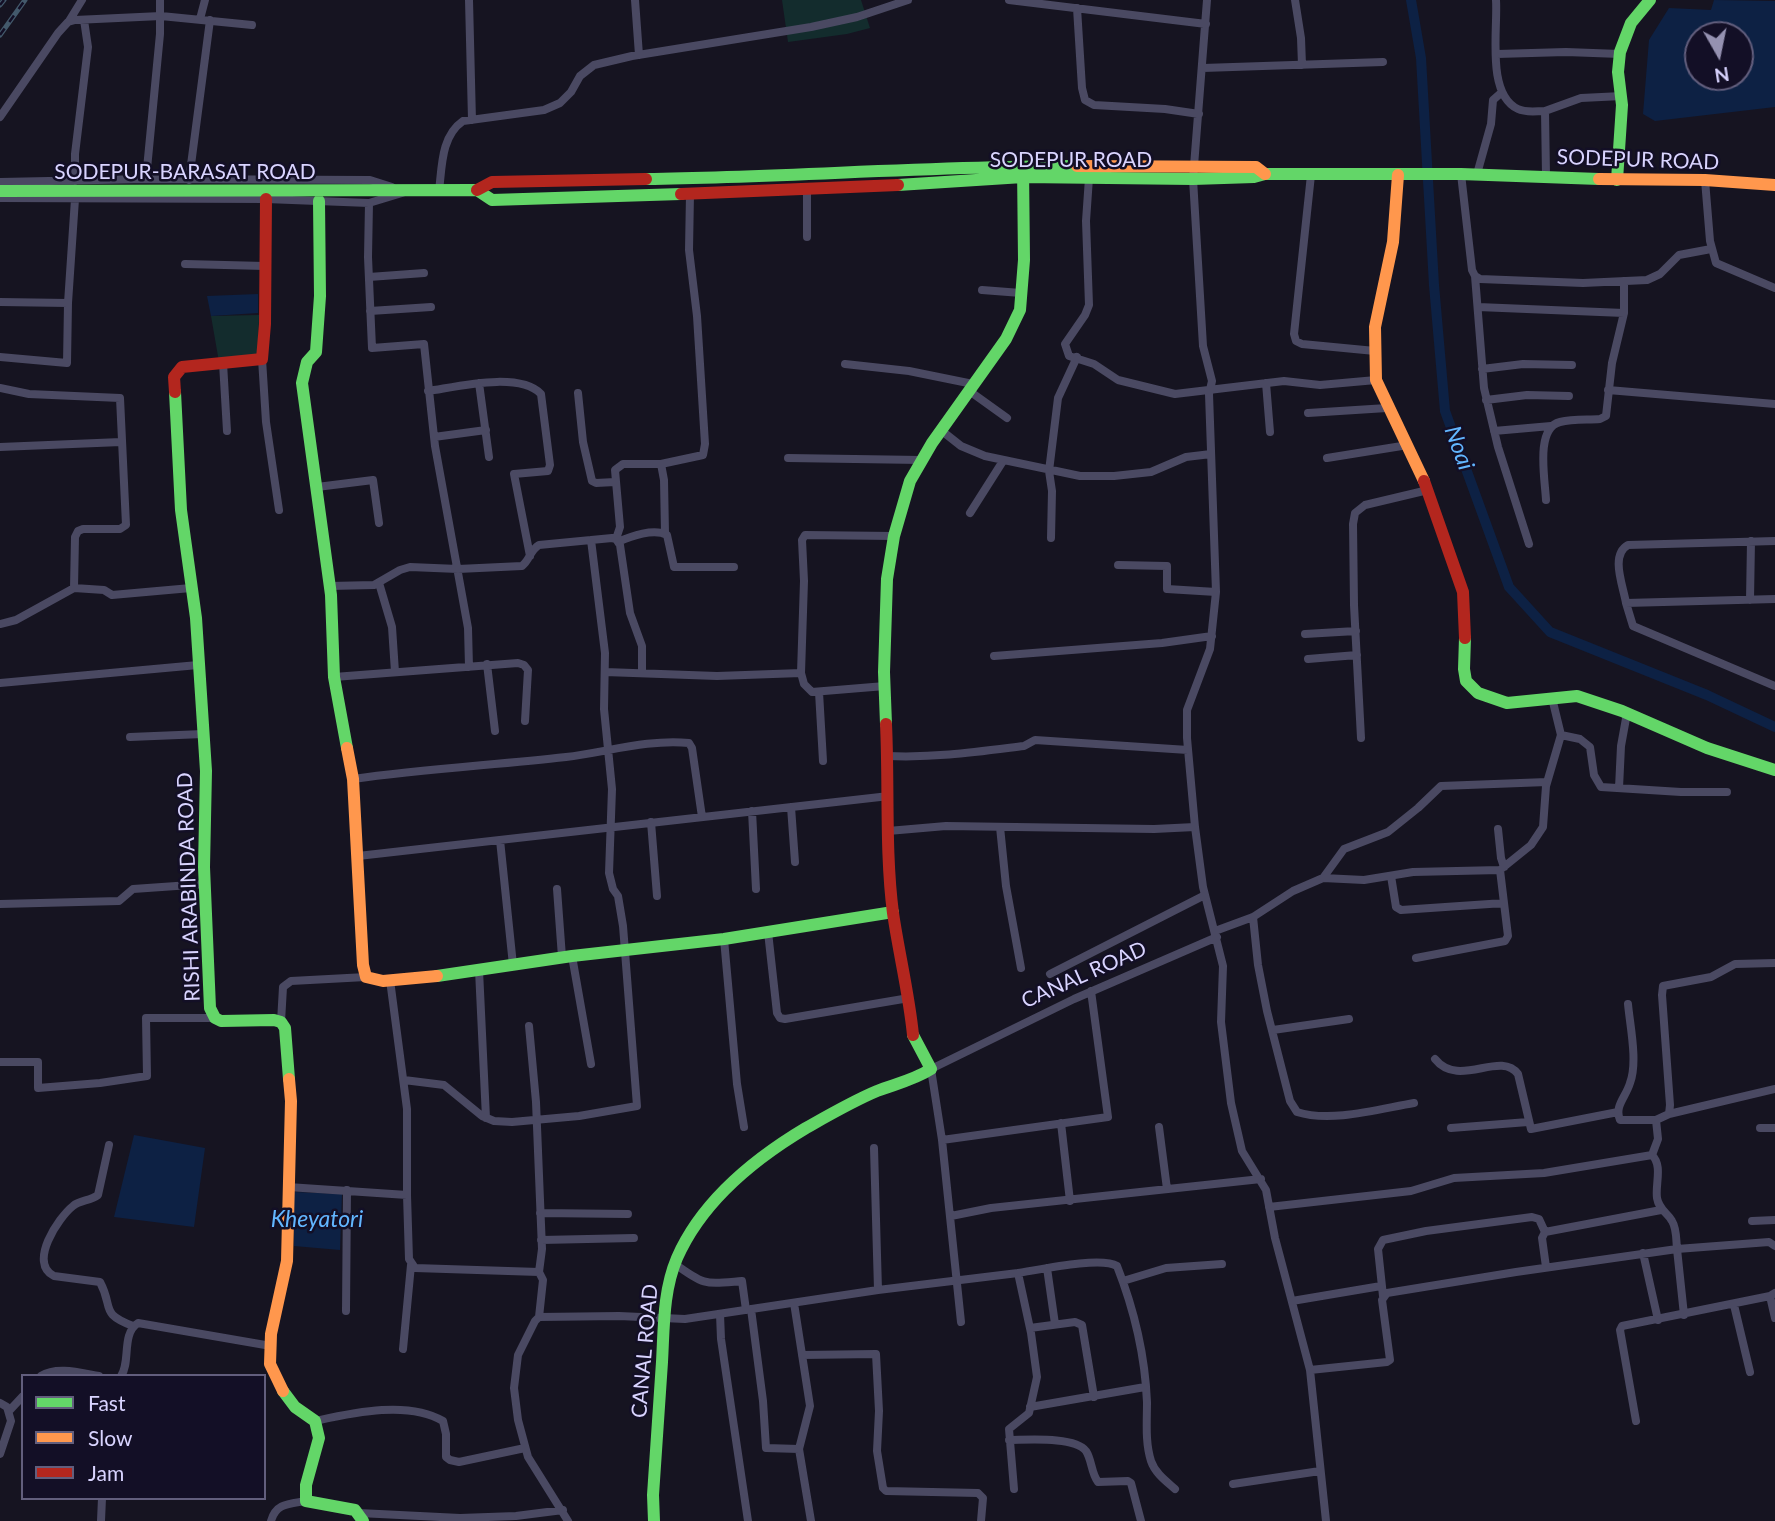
<!DOCTYPE html>
<style>
body{margin:0}
#map{position:relative;width:1775px;height:1521px;overflow:hidden;background:#161421;font-family:Lato,sans-serif}
canvas{display:block}
.legend{position:absolute;left:21px;top:1374px;width:245px;height:126px;box-sizing:border-box;background:#130f26;border:2px solid #625e7d;margin:0;padding:9px 12px;list-style:none;font-size:21px;color:#d9d4ff}
.legend li{display:flex;align-items:center;gap:14px;height:35px}
.legend b{width:35px;border:2px solid #625e7d}
.north{position:absolute;left:1684px;top:21px;width:70px;height:70px;box-sizing:border-box;background:#130f26;border:2px solid #625e7d;border-radius:50%;rotate:171deg;font-size:19px;font-weight:700;line-height:28px;text-align:center;color:#d9d4ff}
.north::after{content:'';display:block;margin:auto;width:24px;height:32px;background:#9591b1;clip-path:polygon(50% 0,100% 100%,50% 72%,0 100%)}
</style>
<div id="map">
<canvas width="1775" height="1521"></canvas>
<ul class="legend">
<li><b style="height:9px;background:#63d668"></b>Fast</li>
<li><b style="height:9px;background:#ff974d"></b>Slow</li>
<li><b style="height:9px;background:#b3261e"></b>Jam</li>
</ul>
<div class="north">N</div>
</div>
<script>
const c = document.querySelector('canvas').getContext('2d');
c.lineJoin = 'round';
function fillPath(path, color) {
  c.fillStyle = color;
  c.fill(path, 'evenodd');
}
function trace(path, color, width, dash) {
  c.strokeStyle = color;
  c.lineWidth = width;
  c.lineCap = dash ? 'butt' : 'round';
  c.setLineDash(dash || []);
  c.stroke(path);
}
function drawText(font, color, halo, rows, align = 'center') {
  c.font = font + ' Lato,sans-serif';
  c.lineWidth = 5;
  c.setLineDash([]);
  c.textBaseline = 'middle';
  c.strokeStyle = halo;
  c.fillStyle = color;
  for (const [text, x, y, turn = 0] of rows) {
    c.save();
    c.translate(x, y);
    c.rotate((+turn || 0) * Math.PI / 180);
    c.textAlign = isNaN(turn) ? turn : align;
    if (halo) c.strokeText(text, 0, 0);
    c.fillText(text, 0, 0);
    c.restore();
  }
}
const green = new Path2D(`
 M782,0H861L870,28L847,34L788,42Z
 M259,315L258,357L219,362L211,316Z`);
const water = new Path2D(`
 M1714,0L1775,1V107L1655,121L1643,114L1649,40L1669,8L1711,10ZM1740,35V77H1698V35Z
 M258,294V313L211,316L207,296Z
 M134,1135L205,1148L194,1227L114,1217Z
 M294,1192L342,1194L340,1250L294,1246Z`);
const canal = new Path2D(`
 M1411,0L1421,58L1434,285L1445,411L1509,587L1550,632L1707,695L1775,727`);
const street = new Path2D(`
 M469,0L472,120
 M635,0L639,55
 M1009,0L1206,24
 M1207,0L1193,179L1203,346L1212,381L1209,394L1216,592L1210,649L1187,710V738L1195,827L1203,887L1223,966L1221,1022L1231,1103L1242,1151L1266,1190L1275,1238L1310,1370L1326,1521
 M1295,0L1301,38L1302,65
 M1496,0C1498,30 1486,94 1518,109C1526,113 1536,111 1545,111
 M1077,8L1082,88L1085,100L1094,105L1165,109L1199,114
 M200,19L205,0
 M69,21L82,0
 M1497,54L1566,52L1620,54
 M1203,68L1383,62
 M0,117L58,33L68,22L75,20L161,16L252,25
 M1461,174L1472,270L1475,276L1480,279L1583,283L1647,280L1660,274L1679,255L1711,249
 M1477,174L1491,124L1493,100L1501,93
 M1311,175L1294,334L1296,341L1302,344L1375,351
 M1546,176L1545,111L1581,98L1622,96
 M1089,178L1086,221L1089,305L1085,315L1065,344L1069,356L1094,364L1118,380L1175,394L1284,381L1320,385L1376,380
 M146,179L160,34V0
 M189,180L210,20
 M1705,180L1710,241L1716,263L1775,288
 M75,181V154L88,47L84,20
 M0,182L146,179L370,180L392,187
 M807,190V237
 M439,191C442,167 441,136 463,121L544,110L560,103L571,92L580,76L594,65L632,56L811,27L857,17L908,0
 M0,198L266,199L369,203L402,193
 M369,203L368,257L372,348L424,344L435,446L468,628L469,667
 M185,264L265,266
 M1475,276L1484,388L1498,447L1529,544
 M369,277L424,273
 M982,290L1021,293
 M0,302L68,303L75,199
 M1478,307L1624,313
 M370,311L431,307
 M0,357L67,363L68,303
 M262,359L266,422L279,510
 M223,363L227,431
 M845,364L909,371L973,384
 M1482,369L1523,364L1572,365
 M479,383L489,457
 M1266,383L1270,432
 M0,388L29,394L120,398L126,525L120,529H83L78,531L75,537L74,588
 M968,390L1007,418
 M1608,390L1775,404
 M428,391C456,387 519,371 541,394L550,465L548,471L514,474L530,556
 M578,393L583,442L592,481L596,483L615,482
 M1486,400L1527,395L1569,396
 M1308,413L1387,408
 M942,431L961,446L985,456L1080,476H1114L1151,472L1186,457L1211,454
 M1494,431L1551,426
 M434,437L486,430
 M0,447L121,442
 M788,458L921,460
 M1327,458L1408,445
 M661,464L703,455L705,444L697,316L689,250L690,194
 M317,487L373,480L379,523
 M1546,500C1545,479 1535,428 1560,422C1573,419 1587,420 1600,419L1606,416L1612,363L1624,313V281
 M970,513L1003,461
 M1051,538L1052,491L1049,471L1058,398L1077,357
 M616,539L620,527L615,470L623,464H661L664,480L665,533
 M1775,541L1628,545C1610,555 1623,585 1626,603L1775,599
 M618,542C631,536 654,528 667,535L674,567H734
 M1118,565L1167,566V589L1216,592
 M379,583L392,627L395,672
 M330,586L374,585L400,570L410,567L458,569L522,566C530,560 530,550 539,545L612,538L616,539L620,545L630,613L642,646V671
 M1750,600L1751,541
 M1626,603L1633,626L1775,686
 M0,624L16,620L74,588L104,590L112,595L191,588
 M1305,634L1356,631
 M994,656L1162,643L1212,636
 M1308,659L1357,655
 M487,664L495,731
 M605,672L717,676L801,673
 M334,677L518,663L524,665L528,670L525,721
 M0,683L198,665
 M885,686L812,692L804,684L801,673L804,581L802,540L805,535L894,536
 M819,692L823,761
 M1552,698L1561,735L1580,739L1590,747L1594,775L1601,787L1681,792H1727
 M130,737L203,734
 M1361,738L1354,605L1353,524L1355,513L1365,505L1428,490
 M887,756C936,758 976,752 1024,746L1035,740L1188,750
 M353,779C424,769 495,765 566,757C607,752 648,739 689,743L692,748L702,817
 M1619,788L1621,746L1627,713
 M791,807L795,862
 M752,811L756,889
 M651,822L657,896
 M1000,827L1006,886L1021,968
 M1498,829L1501,858L1504,867
 M888,831L946,826L1154,829L1195,827
 M500,840L513,965
 M358,856L889,796
 M1500,870L1531,845L1543,827L1546,786L1561,735
 M1391,876L1396,907L1401,910L1504,903
 M1323,878L1364,880L1413,872L1500,870L1508,936L1505,941L1416,958
 M557,889L562,957
 M0,904L119,901L133,889L205,884
 M1253,917L1258,965L1267,1011L1290,1101L1297,1112C1331,1123 1379,1109 1414,1103
 M1215,931L1253,917L1293,891L1323,878L1344,849L1388,832L1418,808L1441,786L1547,782
 M768,932L777,1013L780,1018L785,1019L909,998
 M724,939L737,1084L744,1127
 M572,956L591,1064
 M479,970L486,1118
 M1050,974L1205,895
 M390,980L407,1109V1195
 M1628,1004C1630,1026 1638,1062 1630,1083C1626,1097 1614,1106 1620,1120H1656
 M281,1022L283,987L291,981L366,977
 M529,1026L536,1102L542,1249L539,1272
 M1273,1030L1349,1019
 M1435,1059C1459,1089 1500,1050 1518,1074L1531,1129L1618,1112
 M0,1062H38V1088L100,1083L147,1076L146,1018H215
 M404,1080L444,1085L482,1116L494,1121L512,1122L579,1116L637,1106L623,926L618,896L613,889L609,873L612,789L604,709L605,653L591,540
 M1669,1114L1775,1089
 M1061,1123L1070,1201
 M1159,1127L1167,1189
 M1451,1128L1528,1122
 M1760,1128H1775
 M942,1140L1108,1117L1091,991
 M109,1145L98,1195C90,1201 80,1200 73,1206C58,1218 28,1263 54,1276L100,1282C114,1308 99,1313 133,1326
 M874,1148L878,1290
 M1652,1155L1658,1139L1656,1120L1669,1114L1670,1105L1662,995L1663,986L1711,977L1735,964L1775,963
 M288,1187L407,1195L409,1259L415,1268L539,1272L543,1280L539,1317
 M1269,1207L1411,1191L1454,1178L1544,1173L1652,1155C1663,1166 1655,1184 1657,1198C1659,1210 1667,1212 1672,1221C1677,1229 1676,1240 1677,1249L1769,1242L1775,1246
 M540,1213L628,1214
 M951,1216L991,1208L1261,1179
 M1752,1221L1775,1220
 M541,1240L634,1238
 M1643,1253L1658,1320
 M675,1264C705,1286 705,1284 742,1281L746,1310
 M1546,1267L1542,1238L1545,1232L1661,1210
 M1047,1268L1055,1324
 M1018,1273C1038,1270 1101,1256 1117,1266C1134,1309 1145,1356 1147,1402C1147,1422 1145,1442 1151,1461C1155,1473 1166,1481 1175,1489
 M1123,1281L1166,1268L1222,1264
 M1383,1296L1378,1249L1383,1240L1426,1231L1532,1217L1539,1219L1545,1232
 M1770,1296L1775,1318
 M1292,1301L1381,1286
 M794,1303L810,1406L799,1449L811,1521
 M1734,1305L1750,1372
 M751,1309L763,1401L766,1448L799,1449
 M346,1311L347,1190
 M720,1314L721,1339L748,1521
 M961,1322L942,1140L931,1069L1074,999L1217,937
 M1030,1328L1075,1322L1082,1325L1094,1397
 M403,1349L411,1265
 M802,1355L876,1354L879,1411L877,1451L883,1488L886,1491L978,1493L983,1498L981,1521
 M1310,1370L1387,1362L1390,1360L1382,1300L1387,1293L1516,1272L1677,1249L1684,1315
 M41,1376C57,1366 81,1373 99,1376
 M121,1376C131,1362 121,1334 138,1323L271,1346
 M0,1403L7,1407L11,1421L0,1454
 M1030,1407L1145,1387
 M9,1411L23,1396
 M315,1421C352,1413 408,1400 443,1421L446,1434V1457L450,1460L459,1462L525,1448
 M1636,1421L1620,1330L1622,1326L1770,1296L1775,1293
 M1009,1440C1026,1440 1075,1436 1086,1451C1092,1460 1091,1473 1098,1482L1128,1481L1131,1483L1141,1521
 M1233,1484L1320,1471
 M359,1513L460,1518L516,1516L563,1510
 M101,1521L102,1498
 M271,1521C276,1503 289,1504 306,1501
 M568,1521L528,1457L518,1420L514,1388L518,1355L535,1321L539,1317L619,1316L685,1319L878,1290L1018,1273L1031,1333L1037,1377L1029,1413L1009,1429L1014,1489`);
const fast = new Path2D(`
 M646,179C790,177 933,166 1077,166
 M1617,180L1622,105L1618,72L1620,52L1631,23L1650,0
 M898,185L1023,177L1193,179L1254,177L1265,174H1461L1599,179
 M0,191L477,190L492,200L681,194
 M319,201L320,296L316,352L307,362L302,383L331,595L334,677L347,748
 M175,392L181,510L196,618L206,771L204,867L210,1008L215,1018L221,1021L274,1020L281,1022L285,1028L289,1079
 M1465,638L1464,669L1466,681L1478,693L1507,703L1577,696L1622,711L1707,748L1775,770
 M886,724L884,672L887,579L894,536L910,481L932,443L1006,339L1020,310L1024,260L1023,167
 M437,976L572,956L724,939L893,912
 M283,1391L295,1407L315,1421L319,1438L306,1485V1501L355,1510L363,1521
 M654,1521L653,1495C656,1451 659,1407 662,1362C664,1327 663,1291 677,1258C702,1201 754,1159 806,1128C829,1115 853,1101 877,1091C895,1084 914,1080 931,1069L913,1035`);
const slow = new Path2D(`
 M1077,166L1256,167L1265,174
 M1398,175L1393,242L1375,327L1376,380L1424,481
 M1599,179L1705,180L1775,185
 M347,748L353,779L363,965L366,977L383,981L437,976
 M283,1391L270,1364L271,1334L287,1261L291,1101L289,1079`);
const jam = new Path2D(`
 M477,190L492,182L646,179
 M681,194L898,185
 M175,392L174,377L182,367L262,359L265,324L266,199
 M1424,481L1463,592L1465,638
 M886,724C889,787 885,851 893,913C899,954 909,994 913,1035`);
const rail = new Path2D(`
 M0,5L4,0
 M0,35L25,0`);
const streetNames = [
 ["SODEPUR ROAD",1071,160],
 ["SODEPUR ROAD",1638,160,2],
 ["SODEPUR-BARASAT ROAD",185,172],
 ["RISHI ARABINDA ROAD",189,887,-92],
 ["CANAL ROAD",1084,975,-24],
 ["CANAL ROAD",645,1351,-85]
];
const waterNames = [
 ["Noai",1459,448,70],
 ["Kheyatori",317,1220]
];
fillPath(green, '#132c2d');
fillPath(water, '#0d2144');
trace(canal, '#0d2144', 10);
trace(street, '#4a4962', 8);
trace(fast, '#63d668', 12);
trace(slow, '#ff974d', 12);
trace(jam, '#b3261e', 12);
trace(rail, '#43596b', 5);
trace(rail, '#130f26', 2.5, [8]);
drawText('21px', '#d9d4ff', '#130f26', streetNames);
drawText('italic 23px', '#62b6ff', '#130f26', waterNames);
</script>
